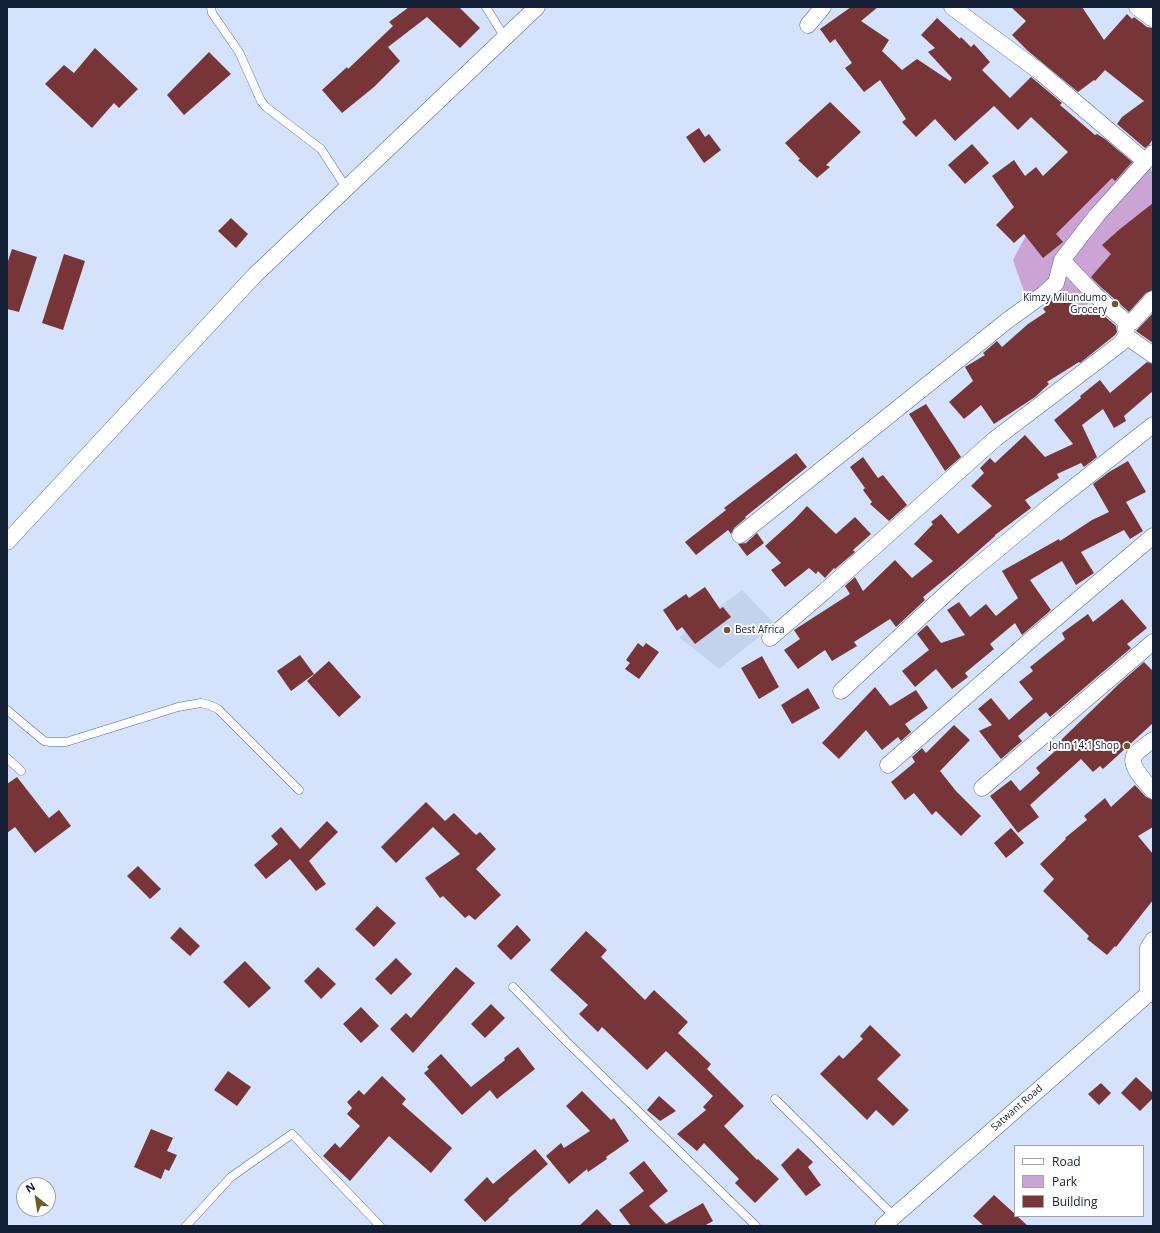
<!DOCTYPE html>
<style>
body{margin:0}
#map{position:relative;width:1160px;height:1233px;overflow:hidden;background:#d4e3fb;font-family:"Open Sans",sans-serif}
canvas{display:block}
.frame{position:absolute;inset:0;border:8px solid #121f35;pointer-events:none}
.legend{position:absolute;left:1014px;top:1145px;width:130px;height:72px;box-sizing:border-box;background:#fff;border:1px solid #a0a5ae;margin:0;padding:5px 7px;list-style:none;font-size:12px;color:#121f35}
.legend li{display:flex;align-items:center;gap:8px;height:20px}
.legend b{width:20px;border:1px solid #a0a5ae}
.north{position:absolute;left:16px;top:1177px;width:40px;height:40px;box-sizing:border-box;background:#fff;border:1px solid #a0a5ae;border-radius:50%;rotate:330deg;font-size:11px;font-weight:700;line-height:16px;text-align:center;color:#121f35}
.north::after{content:'';display:block;margin:auto;width:14px;height:18px;background:#72592a;clip-path:polygon(50% 0,100% 100%,50% 72%,0 100%)}
</style>
<div id="map">
<canvas width="1160" height="1233"></canvas>
<div class="frame"></div>
<ul class="legend">
<li><b style="height:5px;background:#fff"></b>Road</li>
<li><b style="height:11px;background:#cca3d5"></b>Park</li>
<li><b style="height:11px;background:#773537"></b>Building</li>
</ul>
<div class="north">N</div>
</div>
<script>
const c = document.querySelector('canvas').getContext('2d');
c.lineJoin = 'round';
function fillPath(path, color) {
  c.fillStyle = color;
  c.fill(path, 'evenodd');
}
function trace(path, color, width, dash) {
  c.strokeStyle = color;
  c.lineWidth = width;
  c.lineCap = dash ? 'butt' : 'round';
  c.setLineDash(dash || []);
  c.stroke(path);
}
function drawText(font, color, halo, rows, align = 'center') {
  c.font = font + ' "Open Sans",sans-serif';
  c.lineWidth = 4;
  c.setLineDash([]);
  c.textBaseline = 'middle';
  c.strokeStyle = halo;
  c.fillStyle = color;
  for (const [text, x, y, turn = 0] of rows) {
    c.save();
    c.translate(x, y);
    c.rotate((+turn || 0) * Math.PI / 180);
    c.textAlign = isNaN(turn) ? turn : align;
    if (halo) c.strokeText(text, 0, 0);
    c.fillText(text, 0, 0);
    c.restore();
  }
}
const built = new Path2D(`
 M742,590L775,624L719,669L679,637Z`);
const green = new Path2D(`
 M1116,151L1146,158L1153,174V253L1085,306L1027,300L1013,260L1042,206Z`);
const building = new Path2D(`
 M409,7H459L480,28L460,48L427,17L388,47L400,61L374,87L342,113L322,90L347,67L348,69L393,26L389,22Z
 M851,7H878L861,21L889,40L882,51L902,70L917,59L950,81L952,78L928,52L935,48L921,35L937,18L960,39L961,37L971,47L974,44L990,62L982,70L1010,98L1031,77L1062,103L1060,105L1095,135L1097,134L1105,139L1132,162L1115,181L1112,178L1056,234L1063,242L1043,258L1024,234L1014,243L996,225L1014,207L992,176L1014,160L1025,176L1036,167L1043,176L1068,152L1031,117L1018,130L994,106L955,141L935,119L916,137L902,122L906,119L880,80L864,92L845,68L852,63L835,39L830,43L820,29Z
 M1011,7H1082L1104,40L1127,14L1132,19L1134,17L1147,27L1153,28V139L1149,145L1145,148L1117,124L1122,117L1144,101L1105,70L1095,81L1094,80L1078,92L1028,51L1012,35L1026,21Z
 M95,48L138,89L119,108L114,103L92,128L45,84L64,65L74,73Z
 M209,52L231,74L184,115L167,95Z
 M830,102L861,132L826,165L830,167L817,178L798,160L800,159L785,143Z
 M699,128L705,137L709,134L721,150L704,163L686,137Z
 M972,144L989,163L965,184L948,165Z
 M1153,203V290L1146,293L1129,312L1102,288L1091,277L1111,254L1102,245L1120,229Z
 M231,218L248,234L236,248L218,231Z
 M12,249L37,257L19,312L7,309V264Z
 M64,254L85,261L63,330L42,323Z
 M1061,291L1083,315L1094,307L1116,326L1117,332L1115,335L1080,363L1079,362L1047,382L1049,384L1035,397L994,424L981,405L964,419L949,402L973,381L965,367L985,355L983,353L997,341L1002,347L1028,324L1046,312L1043,309Z
 M1153,313V343L1136,331Z
 M1147,362L1153,364V391L1124,416L1126,421L1114,428L1103,409L1082,425L1097,457L1084,467L1081,463L1057,474L1059,478L1025,500L1031,508L995,535V536L961,566L923,597L925,600L896,627L890,619L854,642L857,646L832,661L825,650L798,669L784,650L800,639L794,630L850,594L845,586L855,577L863,591L895,560L912,578L933,561L914,544L933,524L931,522L941,514L958,534L992,506L971,486L984,473L980,468L990,458L995,463L1025,435L1045,457L1073,444L1054,420L1081,398L1080,396L1100,380L1110,393Z
 M926,404L961,457L945,471L909,414Z
 M796,453L807,467L745,517L746,518L734,528L731,534L728,530L696,555L685,542L726,510L724,508Z
 M863,457L878,478L883,475L907,505L889,521L870,504L872,502L863,490L865,488L850,467Z
 M1128,461L1146,492L1126,502L1143,531L1130,539L1124,530L1081,552L1094,573L1076,585L1062,561L1030,580L1051,610L1022,635L1015,623L990,644L994,649L965,673L968,677L952,689L936,669L915,687L902,671L929,650L917,634L927,625L941,643L965,635L947,610L959,602L970,617L986,604L996,616L1018,598L1002,571L1059,539L1060,541L1092,520L1109,512L1093,484L1109,472Z
 M807,506L836,534L855,517L871,534L853,550L855,552L835,569L834,568L825,578L818,571L816,574L809,568L785,587L771,570L781,563L765,546L794,520Z
 M757,533L764,543L747,556L738,544L746,543Z
 M705,587L720,609L723,607L731,617L695,644L682,627L677,631L663,610L686,594L689,598Z
 M1122,599L1147,628L1127,644L1131,648L1050,717L1046,712L1018,736L1022,741L1001,759L979,731L992,725L978,709L991,698L1009,720L1033,699L1019,682L1033,671L1030,667L1065,639L1062,633L1088,614L1093,622Z
 M638,643L643,647L646,643L659,652L639,679L625,669L630,663L626,660Z
 M300,655L314,674L291,691L277,671Z
 M762,656L779,687L759,699L741,668Z
 M329,661L361,697L339,717L307,681Z
 M1144,662L1153,671V723L1103,769L1100,766L1093,772L1081,759L1030,805L1039,817L1018,833L990,796L1011,780L1020,791L1040,773L1036,768L1063,744L1060,741L1121,682Z
 M875,687L890,706L916,690L928,708L905,724L911,732L901,741L898,737L882,750L866,730L839,759L822,743Z
 M808,688L820,708L792,724L781,705Z
 M954,725L970,740L940,771L956,791L981,816L961,836L936,811L932,815L914,793L905,800L891,782L915,762L912,757L922,748L926,753Z
 M17,777L49,818L59,810L71,826L35,853L15,827L7,833V784Z
 M1135,785L1146,797L1153,800V827L1138,836L1153,854V900L1116,947L1115,946L1107,955L1087,939L1089,936L1043,891L1054,879L1040,864L1066,839L1065,838L1087,820L1084,816L1105,798L1111,807Z
 M426,802L445,821L454,813L476,835L480,832L496,849L476,869L501,895L475,920L469,915L465,918L443,896L440,898L425,878L460,854L433,827L396,863L381,847Z
 M327,821L338,832L309,861L326,884L316,891L290,859L266,879L254,865L278,844L271,836L281,827L300,849Z
 M1011,828L1024,843L1006,858L994,843Z
 M138,866L161,889L150,899L127,876Z
 M377,906L396,923L374,947L355,929Z
 M517,925L531,940L511,960L497,946Z
 M180,927L200,946L190,956L170,938Z
 M586,931L607,950L601,957L645,1000L654,990L688,1022L678,1033L711,1064L707,1069L744,1106L724,1126L757,1160L758,1159L779,1179L755,1203L735,1183L739,1179L704,1143L697,1151L677,1134L706,1110L703,1107L713,1096L666,1051L647,1070L602,1027L598,1032L579,1014L588,1005L550,970Z
 M396,958L412,974L391,995L375,979Z
 M245,961L271,988L249,1008L223,982Z
 M318,967L336,984L321,999L304,981Z
 M456,967L475,983L413,1053L390,1029L406,1013L411,1018Z
 M491,1004L505,1018L485,1038L471,1024Z
 M361,1007L379,1026L361,1043L343,1024Z
 M870,1025L901,1055L877,1079L909,1110L893,1126L876,1110L867,1120L820,1074L839,1055L843,1059L863,1039L860,1036Z
 M518,1047L535,1069L497,1099L490,1090L462,1115L424,1073L429,1069L427,1067L441,1054L471,1087L505,1060L504,1058Z
 M228,1071L251,1087L237,1106L214,1090Z
 M382,1076L406,1099L402,1104L452,1148L431,1173L389,1136L350,1181L323,1156L335,1143L340,1148L360,1126L347,1114L352,1108L347,1102L359,1090L364,1095Z
 M1136,1077L1153,1093V1098L1140,1111L1121,1093Z
 M1101,1083L1111,1093L1099,1105L1088,1094Z
 M582,1091L611,1120L614,1118L629,1141L606,1157L607,1159L588,1172L587,1169L569,1184L546,1156L561,1143L564,1148L590,1131L566,1106Z
 M659,1096L676,1111L660,1121L647,1110Z
 M151,1129L173,1138L167,1151L177,1155L169,1171L165,1169L161,1179L134,1167Z
 M798,1148L813,1162L808,1167L821,1185L806,1196L781,1165Z
 M535,1149L548,1164L508,1199L509,1200L485,1222L464,1200L487,1177L493,1184Z
 M644,1161L668,1191L649,1206L666,1224L703,1203L713,1221L704,1226H631L619,1210L644,1191L629,1173Z
 M994,1195L1015,1214V1216H1017L1028,1226H984L973,1216Z
 M597,1209L613,1226H579Z`);
const lane = new Path2D(`
 M211,7L212,13L239,52L261,101L266,107L321,149L347,189
 M486,7L505,38
 M7,710L44,741L50,742H66L178,707L201,703L209,705L218,709L299,790
 M7,758L21,771
 M513,987L567,1042L756,1226
 M775,1099L894,1216
 M186,1226L231,1177L292,1134L380,1226`);
const street = new Path2D(`
 M952,7L1040,72L1145,161
 M1137,7L1153,19
 M808,25L823,7
 M1125,321L1095,295L1062,260L1097,215L1153,153
 M1126,336L1153,355
 M740,535L1008,320L1044,294L1056,283L1062,260
 M7,542L254,276L537,7
 M770,638L825,591L995,439L1120,344C1128,335 1127,333 1125,321L1132,322L1153,299
 M841,691L963,578L1050,506L1153,425
 M1153,740C1148,744 1138,750 1134,756C1129,767 1147,783 1153,791
 M888,765L1034,637L1153,536
 M982,788L1153,642
 M1148,994V948L1153,940
 M883,1226L1148,994H1153`);
const markers = [
 [1115,304,4,"#72592a"],
 [727,630,4,"#72592a"],
 [1127,746,4,"#72592a"]
];
const poiNames = [
 ["Kimzy Milundumo",1107,298],
 ["Grocery",1107,310],
 ["Best Africa",735,630,"left"],
 ["John 14:1 Shop",1119,746]
];
const streetNames = [
 ["Satwant Road",1017,1108,-41]
];
fillPath(built, '#c3d3ee');
fillPath(green, '#cca3d5');
fillPath(building, '#773537');
trace(lane, '#4f6fa5', 9);
trace(street, '#4f6fa5', 17);
trace(lane, '#fff', 8);
trace(street, '#fff', 16);
for (const [x, y, r, color] of markers) {
  const dot = new Path2D();
  dot.arc(x, y, r, 0, 2 * Math.PI);
  c.fillStyle = color;
  c.fill(dot);
  trace(dot, '#fff', 1.5);
}
drawText('10px', '#121f35', '#fff', poiNames, 'right');
drawText('10px', '#121f35', '#fff', streetNames);
</script>
